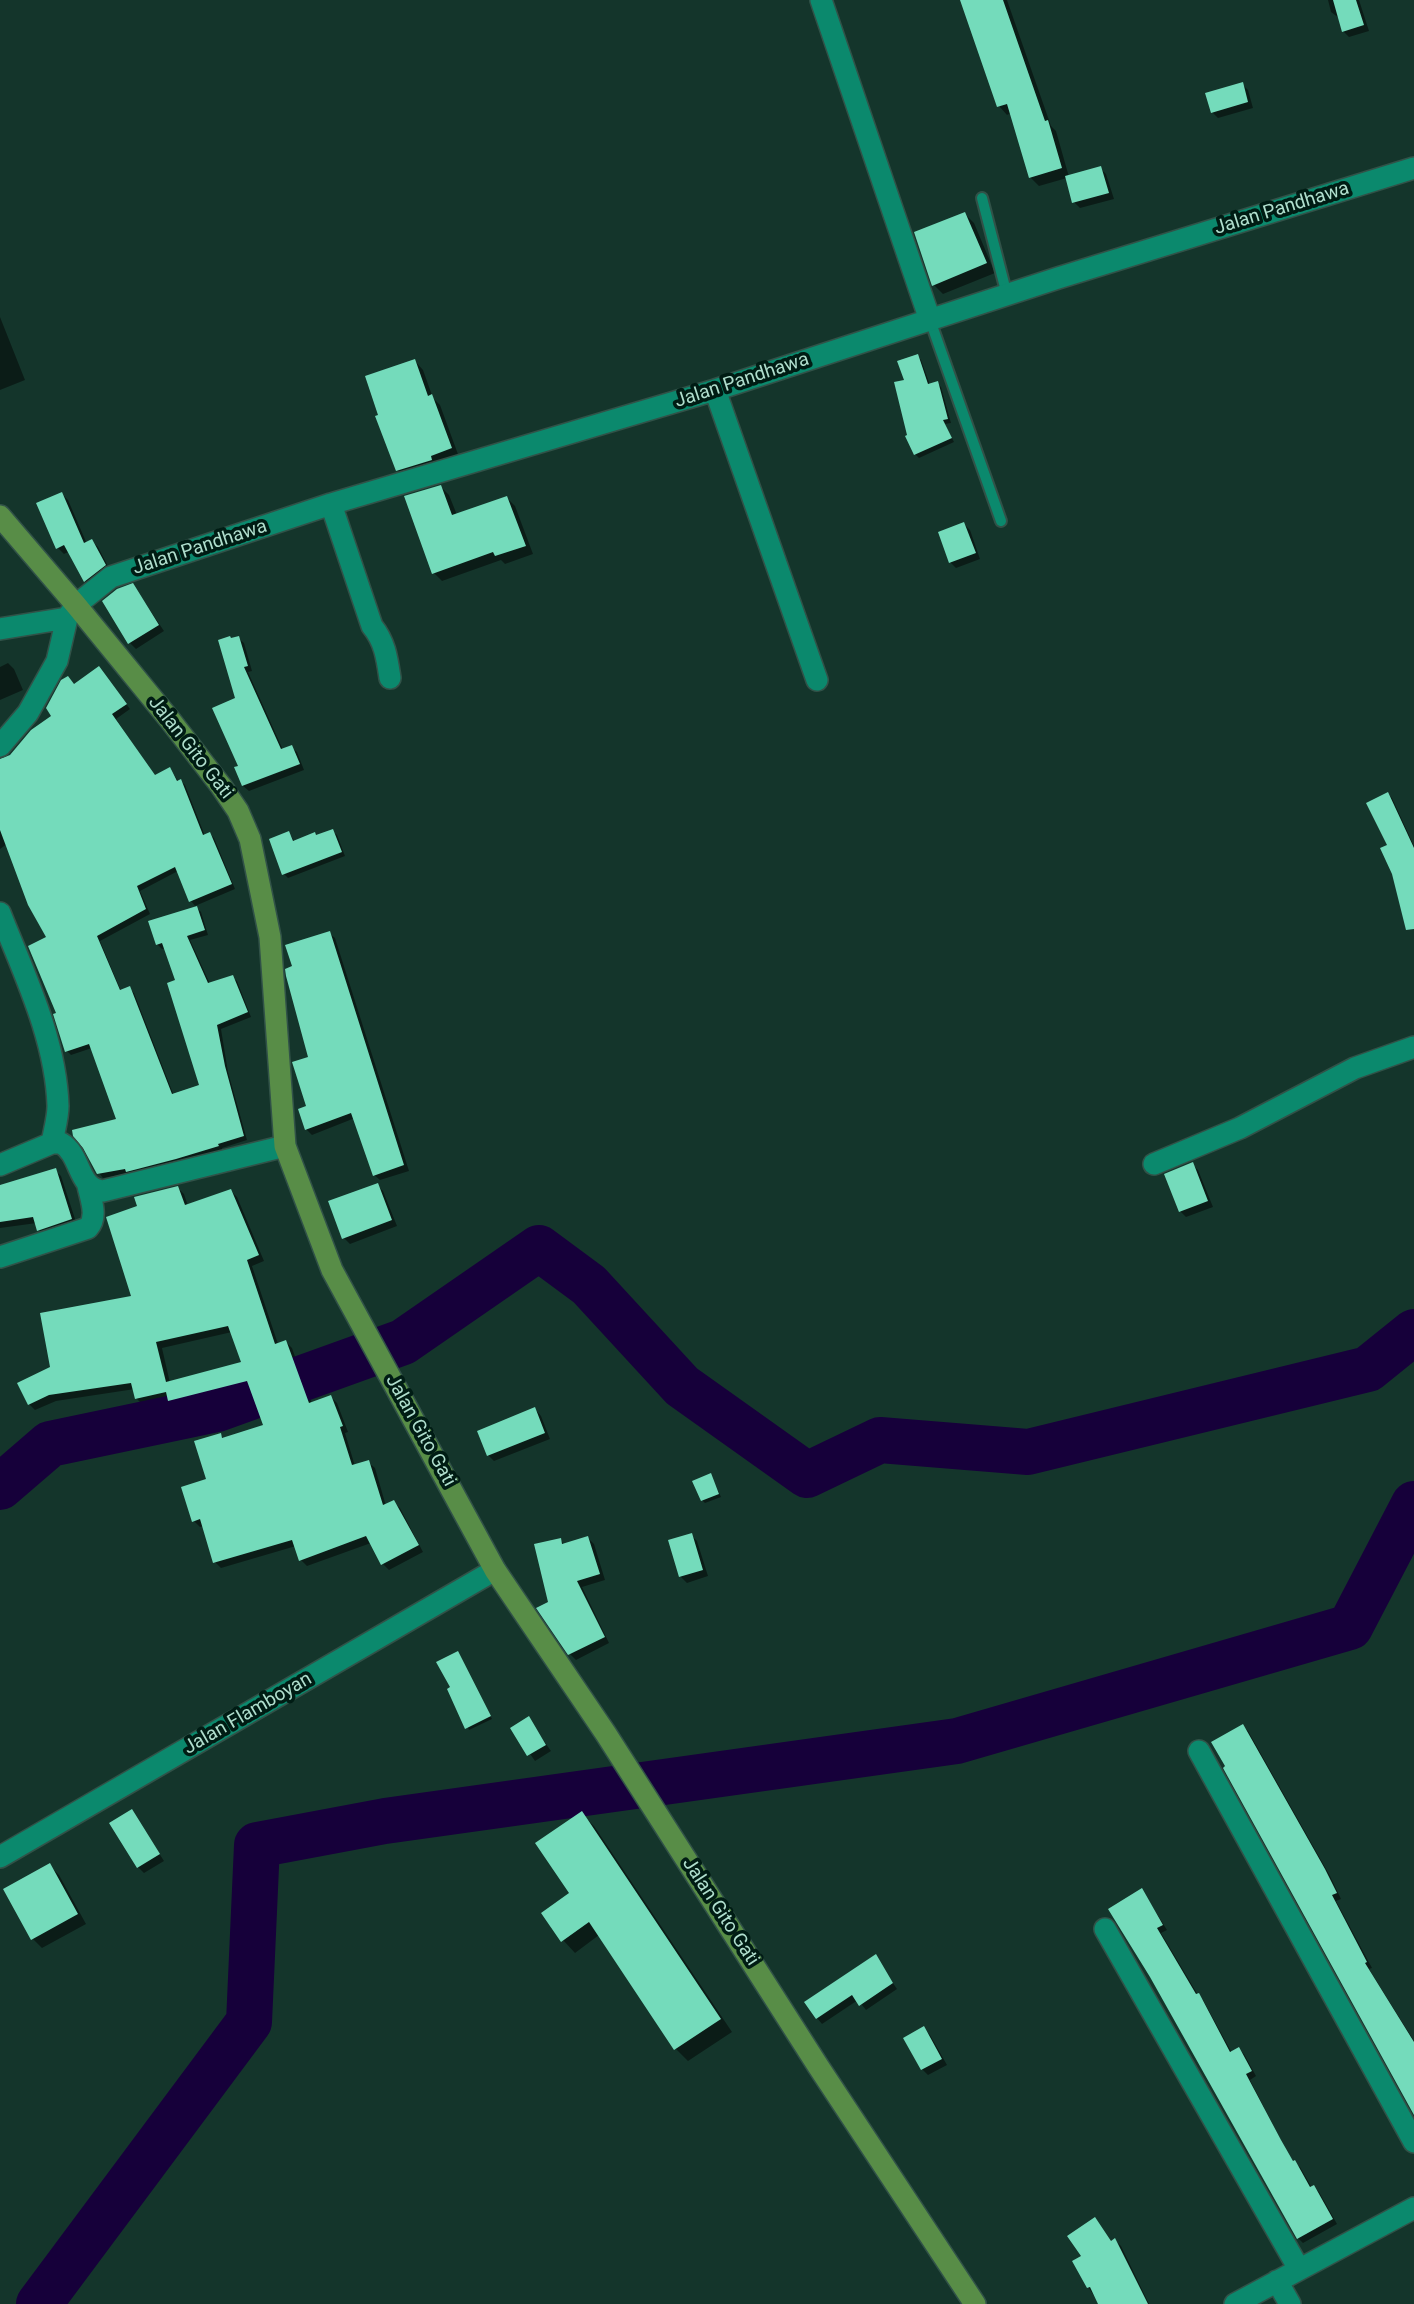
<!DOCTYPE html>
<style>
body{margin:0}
canvas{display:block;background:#14352b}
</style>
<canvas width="1414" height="2304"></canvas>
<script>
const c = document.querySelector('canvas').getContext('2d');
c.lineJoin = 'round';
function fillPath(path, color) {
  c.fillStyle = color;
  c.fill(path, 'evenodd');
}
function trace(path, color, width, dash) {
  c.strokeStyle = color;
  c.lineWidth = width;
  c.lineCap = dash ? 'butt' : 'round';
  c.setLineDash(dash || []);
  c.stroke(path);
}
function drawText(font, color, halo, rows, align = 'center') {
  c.font = font + ' Roboto,sans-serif';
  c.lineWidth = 7;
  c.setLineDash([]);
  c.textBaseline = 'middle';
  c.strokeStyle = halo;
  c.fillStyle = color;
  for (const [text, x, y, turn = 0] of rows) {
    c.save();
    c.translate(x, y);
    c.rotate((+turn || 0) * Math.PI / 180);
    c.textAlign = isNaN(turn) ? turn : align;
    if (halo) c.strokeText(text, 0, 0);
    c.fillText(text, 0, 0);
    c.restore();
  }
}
const shadow = new Path2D(`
 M962,0H1007L1051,126L1056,131L1069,177L1100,168L1106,174L1114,199L1080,208L1074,202L1067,178L1039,186L1030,177L1011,113L1007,115L999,106Z
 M1328,0H1359L1369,31L1349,37L1343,31L1339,18L1331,12Z
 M1242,84L1248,90L1253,108L1218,118L1212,112Z
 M965,214L974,223L995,273L943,294L934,285Z
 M0,317L25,380L0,390Z
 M918,356L921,360L930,385L937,383L941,387L951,423L945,424L954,442L919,458L915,454L906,381Z
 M415,361L423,370L433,398L440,405L459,457L406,478L397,470Z
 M441,487L449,495L457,515L507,498L515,506L533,554L505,564L501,560L442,581L434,573Z
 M62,494L68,500L87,544L92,541L98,547L111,572L91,587L85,581L70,551L64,554L58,548Z
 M964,524L970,530L980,559L956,568L950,562Z
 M133,585L164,631L136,649L130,643Z
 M238,638L244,643L252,671L248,672L283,750L291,747L297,752L304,770L249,791L243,786L237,768L241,766L237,699Z
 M8,663L14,669L23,690L0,700V667Z
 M103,673L130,709L116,719L155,777L170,769L179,782L181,781L185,785L205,836L210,834L214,838L235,889L195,906L191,901L178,871L140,891L150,914L100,941L121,991L129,988L134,993L174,1096L201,1086L177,981L165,948L162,949L157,944L197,908L201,912L208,935L190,940L210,984L232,977L237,981L251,1017L221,1029L228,1072L247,1140L222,1148V1151L132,1175L129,1173L103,1178L99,1173L118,1120L92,1048L71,1055L67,1051L58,1014L48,938L7,844L0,849V760H6L54,716L75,686Z
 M1388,794L1392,798L1414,846V907L1389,846Z
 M332,831L337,835L345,856L288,878L284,874L289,833L295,842Z
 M329,933L335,938L409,1171L380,1180L374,1175L355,1118L312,1135L306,1129L310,1058Z
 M1192,1164L1198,1170L1213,1207L1186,1217L1180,1211Z
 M55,1170L61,1176L77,1225L45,1236L39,1230L37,1223L0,1228V1188Z
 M377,1185L383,1191L397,1226L350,1244L344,1238Z
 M178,1188L184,1194L188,1206L231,1191L237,1197L264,1261L252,1266L278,1344L286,1342L292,1348L312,1404L331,1397L337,1403L348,1432L345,1433L355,1466L368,1462L375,1468L386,1506L393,1502L400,1508L423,1552L389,1570L383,1564L371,1543L307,1566L301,1560L296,1546L221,1568L215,1562L204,1526L200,1527L194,1521L208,1481L220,1435L224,1439L265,1426L251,1387L176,1406L169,1398L143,1405L137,1399L135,1389L56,1401L35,1410L29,1404L52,1368L133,1298L140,1207ZM232,1332L243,1364L170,1383L162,1348Z
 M535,1409L541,1416L550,1439L494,1461L488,1455Z
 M711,1476L721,1497L705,1503L702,1500Z
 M691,1535L697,1541L708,1576L687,1583L680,1576Z
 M588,1538L594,1544L605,1580L582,1587L609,1643L576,1660L570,1654L550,1603L560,1540L565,1545Z
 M460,1656L492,1719L469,1730L452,1688Z
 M528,1719L551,1751L535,1761L512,1728Z
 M1243,1726L1248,1731L1330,1876L1341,1899L1336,1901L1372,1968L1369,1969L1414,2041V2109Z
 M132,1811L164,1861L144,1873L138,1867Z
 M582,1814L594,1826L732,2032L688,2061L676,2049L599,1935L575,1953L563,1940Z
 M49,1865L59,1875L86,1924L42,1948L32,1938Z
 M1142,1890L1167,1930L1161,1933L1198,1995L1203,2000L1232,2053L1239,2049L1244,2054L1256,2076L1250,2080L1285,2148L1294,2163L1300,2167L1312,2188L1314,2187L1319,2192L1337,2224L1303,2243L1298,2238L1151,1976Z
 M875,1957L897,1989L866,2010L858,2000L822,2024L817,2018Z
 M924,2029L930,2035L947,2065L928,2075L922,2069L906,2038Z
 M1115,2240L1121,2246L1149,2304H1100L1088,2287L1083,2257Z`);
const river = new Path2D(`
 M0,1487L50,1444L217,1409L403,1342L539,1248L589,1285L682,1386L807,1475L880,1440L1028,1452L1368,1369L1414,1332
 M39,2304L249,2022L257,1845L385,1821L957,1741L1350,1627L1414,1504`);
const building = new Path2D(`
 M960,0H1003L1045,121L1048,120L1062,168L1029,178L1007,104L997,107Z
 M1333,0H1356L1364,25L1342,32Z
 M1243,82L1248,102L1211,113L1205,93Z
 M1101,166L1109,193L1072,203L1065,176Z
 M965,212L987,263L932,286L914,232Z
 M918,354L928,384L938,381L948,419L943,420L952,438L914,455L905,436L907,435L894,382L904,380L897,361Z
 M415,359L428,396L432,394L452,448L431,456L432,460L396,471L375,416L378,415L365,376Z
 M441,485L452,515L507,496L526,546L495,556L493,552L432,574L404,496Z
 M62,492L84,543L92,539L106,565L84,582L64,545L56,549L36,503Z
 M964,522L976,553L949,563L938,532Z
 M133,583L159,625L128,644L102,601L117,589Z
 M230,636L231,638L239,636L248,666L244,667L281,749L292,745L300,764L242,786L234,767L238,766L212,708L235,698L218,640Z
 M99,666L127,704L112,714L155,775L170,767L177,781L181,779L203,835L210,832L232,884L189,902L175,867L137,886L146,909L97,936L120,990L130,986L172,1094L199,1085L167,983L175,980L162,943L156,945L148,921L197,906L205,930L187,936L208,983L233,975L248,1012L217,1025L225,1066L244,1136L218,1144L219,1146L176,1159L126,1172L125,1169L97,1174L83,1148L73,1136L72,1130L116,1119L89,1044L65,1052L53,1014L56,1013L28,946L46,937L28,905L0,830V759L10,755L31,730L51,716L46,708L61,680L68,676L74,684Z
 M1388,792L1414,848V929L1406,930L1392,874L1380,848L1387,845L1366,803Z
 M333,829L342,852L282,875L269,839L289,831L293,841L315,832L316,835Z
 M330,931L404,1165L373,1176L351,1113L305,1130L298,1109L306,1106L292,1062L308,1057L286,976L285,969L292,966L285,945Z
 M1193,1162L1208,1201L1179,1212L1164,1174Z
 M56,1168L72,1219L37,1231L33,1217L0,1222V1185Z
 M378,1183L392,1220L342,1239L328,1201Z
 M178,1186L185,1205L231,1189L259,1255L247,1260L275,1344L286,1340L309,1403L331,1395L343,1426L340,1427L352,1465L369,1460L383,1505L394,1500L419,1545L381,1565L366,1536L299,1561L292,1540L213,1563L200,1519L192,1522L181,1487L206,1479L194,1441L221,1433L222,1438L263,1425L247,1381L168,1401L166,1392L135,1399L131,1383L49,1395L28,1405L17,1383L50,1367L40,1313L131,1296L106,1217L137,1206L134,1197ZM228,1326L241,1362L166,1382L156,1342Z
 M535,1407L545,1433L487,1456L477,1431Z
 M711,1473L719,1494L701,1501L692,1481Z
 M692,1533L703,1570L679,1577L668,1540Z
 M588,1536L600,1574L577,1581L605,1637L568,1655L536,1608L548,1602L534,1544L561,1538L562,1544Z
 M458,1651L491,1716L465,1729L447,1689L450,1687L436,1662Z
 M529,1716L546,1745L527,1756L510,1728Z
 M1243,1724L1325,1869L1337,1893L1332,1895L1367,1962L1365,1963L1414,2042V2115L1223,1768L1225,1766L1211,1742Z
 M132,1809L160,1854L137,1868L109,1823Z
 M582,1811L721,2019L674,2050L589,1922L561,1942L541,1913L569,1893L535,1843Z
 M50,1863L78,1914L31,1940L3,1889Z
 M1142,1888L1163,1925L1157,1928L1196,1994L1199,1993L1230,2052L1239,2047L1252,2071L1246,2074L1281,2140L1293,2161L1295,2160L1310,2187L1314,2185L1333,2219L1297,2239L1150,1977L1108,1909Z
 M876,1954L893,1983L859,2006L852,1995L816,2019L804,2002Z
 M924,2026L942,2059L921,2070L903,2038Z
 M1095,2217L1111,2241L1115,2238L1148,2304H1098L1090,2287L1087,2288L1072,2261L1081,2256L1067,2236Z`);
const service = new Path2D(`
 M982,198L1007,295
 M930,320L1001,521`);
const minor = new Path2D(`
 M821,0L930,320
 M715,390L817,680
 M331,504L372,626C385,642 387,658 390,678
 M0,629L67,618
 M0,746L28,713L57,661L67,618L76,605L111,577L331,504L715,390L1058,278L1414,168
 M0,913C24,974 56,1039 58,1106C58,1118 54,1131 52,1143
 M1154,1164L1240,1128L1355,1068L1414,1047
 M0,1165L52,1143H61C82,1155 77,1189 103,1191L285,1146
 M0,1257L88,1228C98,1217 91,1200 88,1186
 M1199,1751L1414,2142
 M0,1857L495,1570
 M1105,1929L1299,2269
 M1277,2281L1290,2304
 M1235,2304L1414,2208`);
const primary = new Path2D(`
 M0,516L76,605L170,720L221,786L238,811L250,839L270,937L285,1146L332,1270L495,1570L606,1734L818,2066L975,2304`);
const streetNames = [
 ["Jalan Pandhawa",1282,209,-17],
 ["Jalan Pandhawa",742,381,-18],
 ["Jalan Pandhawa",200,548,-18],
 ["Jalan Gito Gati",190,748,52],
 ["Jalan Gito Gati",420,1431,61],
 ["Jalan Flamboyan",248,1714,-30],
 ["Jalan Gito Gati",720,1912,57]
];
fillPath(shadow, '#0007');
trace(river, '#16003a', 46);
fillPath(building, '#74dbbb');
trace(service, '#315248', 14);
trace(minor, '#315248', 24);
trace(primary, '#315248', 24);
trace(service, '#0b896d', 10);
trace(minor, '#0b896d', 21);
trace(primary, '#588d47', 21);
drawText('19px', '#afdecd', '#001c14', streetNames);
</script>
